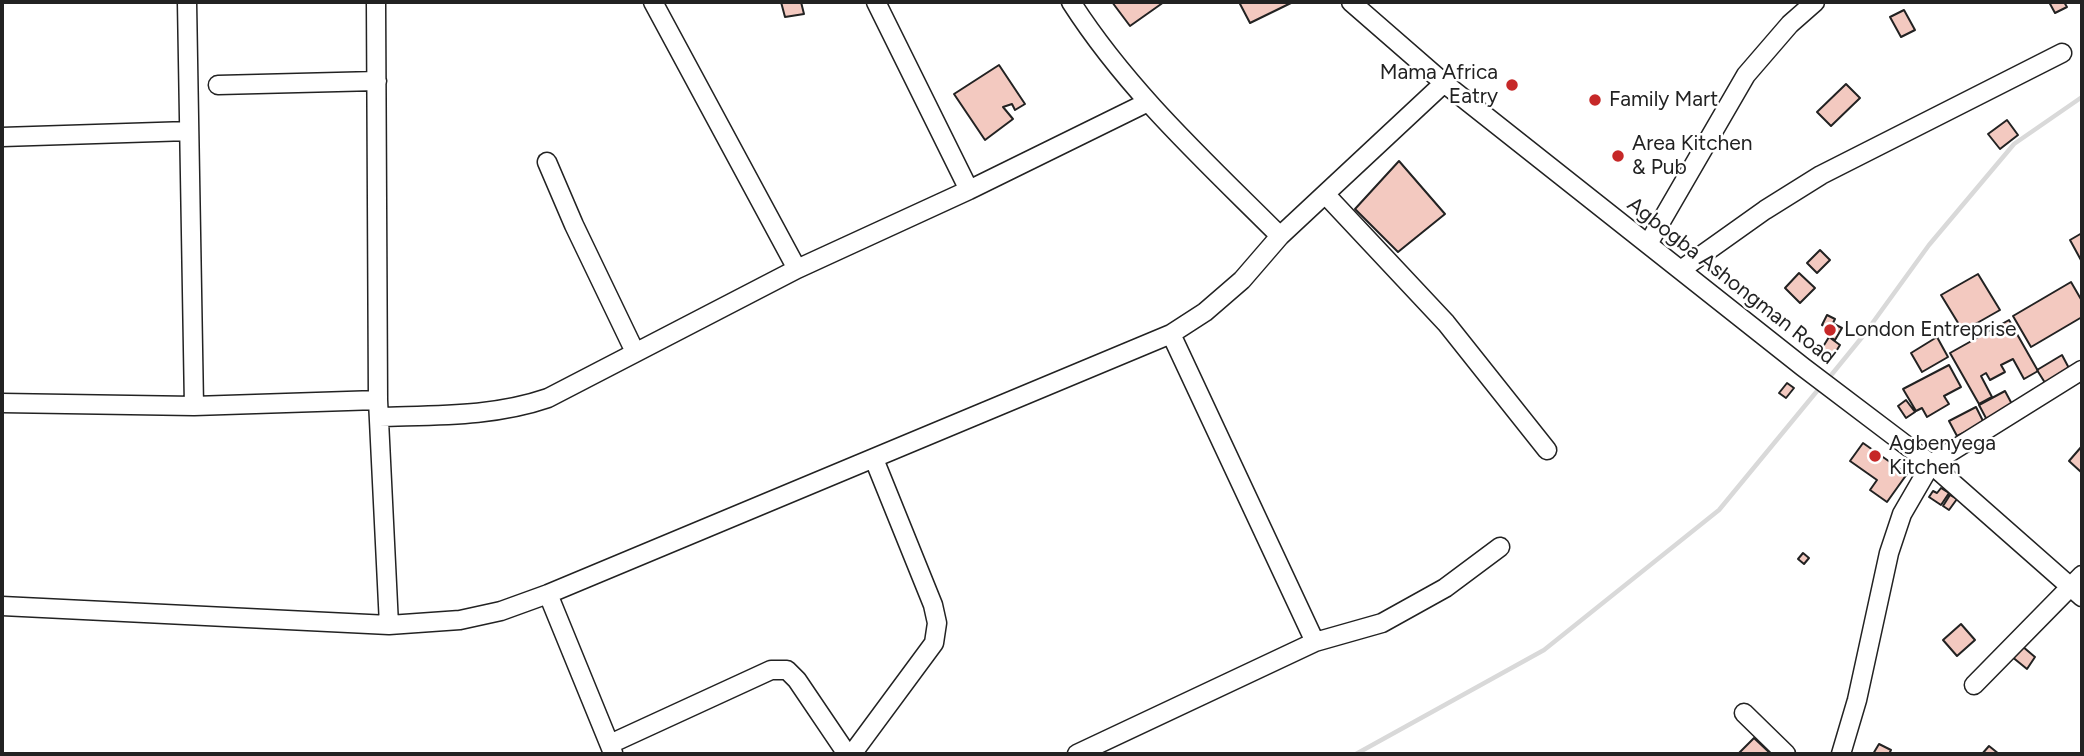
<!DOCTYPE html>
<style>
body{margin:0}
#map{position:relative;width:2084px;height:756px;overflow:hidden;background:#fff;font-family:Figtree,sans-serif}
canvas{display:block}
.frame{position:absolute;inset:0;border:4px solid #222;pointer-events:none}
</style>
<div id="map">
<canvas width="2084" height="756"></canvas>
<div class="frame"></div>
</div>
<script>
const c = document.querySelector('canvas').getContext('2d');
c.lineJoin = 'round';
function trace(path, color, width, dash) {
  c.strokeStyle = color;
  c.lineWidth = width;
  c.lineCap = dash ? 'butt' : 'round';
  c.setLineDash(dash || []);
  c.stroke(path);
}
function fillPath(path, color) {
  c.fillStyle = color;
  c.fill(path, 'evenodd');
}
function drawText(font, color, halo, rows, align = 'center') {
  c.font = font + ' Figtree,sans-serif';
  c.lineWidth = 5;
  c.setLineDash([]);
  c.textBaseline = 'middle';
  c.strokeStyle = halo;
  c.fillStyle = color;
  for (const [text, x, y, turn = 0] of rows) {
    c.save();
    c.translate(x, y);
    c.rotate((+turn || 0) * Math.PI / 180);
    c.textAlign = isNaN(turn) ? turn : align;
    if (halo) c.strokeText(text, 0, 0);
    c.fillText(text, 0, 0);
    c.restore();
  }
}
const stream = new Path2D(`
 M1828,379L1863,336L1929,245L2014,144L2082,97
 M1356,754L1544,650L1719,510L1822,385`);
const building = new Path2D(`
 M781,2H801L804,14L785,17Z
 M1112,2H1164L1130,26Z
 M1239,2H1293L1250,23Z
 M2049,2H2064L2067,7L2055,13Z
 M1904,10L1915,30L1901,37L1890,17Z
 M999,65L1025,104L1015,110L1012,104L1003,107L1013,119L985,140L954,94Z
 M1846,84L1860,98L1831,126L1817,112Z
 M2007,120L2018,135L2000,149L1988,134Z
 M1399,161L1445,214L1398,252L1355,209Z
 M2082,233V262L2070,240Z
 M1820,250L1830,260L1817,273L1807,263Z
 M1799,273L1815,288L1800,303L1785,288Z
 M1978,274L2000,310L1963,331L1941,295Z
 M2071,282L2082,301V317L2031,347L2013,316Z
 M1827,315L1835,319L1830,329L1822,325Z
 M2009,320L2038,371L2024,379L2013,359L2001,365L2005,372L1990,380L1986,373L1981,376L1992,397L1979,404L1950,353Z
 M1834,324L1842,328L1835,340L1827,336Z
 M1829,337L1840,345L1832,358L1821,350Z
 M1937,337L1948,357L1922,372L1911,353Z
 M2062,355L2071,372L2047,386L2037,370Z
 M1949,365L1961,387L1944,396L1949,404L1927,417L1922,408L1916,411L1903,389Z
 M1787,383L1794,388L1786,398L1779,393Z
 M2005,391L2013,406L1987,420L1979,405Z
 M1906,400L1915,412L1906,418L1898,406Z
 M1976,407L1985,425L1972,429L1957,436L1949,421Z
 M1863,443L1907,474L1887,502L1870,490L1877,480L1850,461Z
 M2082,446V470L2081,472L2069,461Z
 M1941,488L1949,493L1941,505L1929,497L1933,491L1937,493Z
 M1950,495L1957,499L1949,510L1943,506Z
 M1803,553L1809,558L1804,564L1798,559Z
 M1961,624L1975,640L1957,656L1943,640Z
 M2022,646L2035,657L2027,669L2011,656Z
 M1754,738L1771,754H1738Z
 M1879,744L1891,750L1889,754H1873Z
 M1989,746L1999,754H1982Z`);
const minor = new Path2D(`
 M187,2L194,406
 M376,2L378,400L389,625
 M653,2L797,269
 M876,2L969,190
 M1071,2C1128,91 1205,161 1280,236
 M1351,2L1444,83L1803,367L1931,464L2082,597
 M218,85L377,81
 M2,137L189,131
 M547,162L574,225L635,352
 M1326,195L1446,323L1547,450
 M1648,244L1746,75L1790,24L1815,2
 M1682,269L1765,210L1821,175L2062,53
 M1171,334L1315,642
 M2,403L194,406L378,400
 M379,417C436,415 493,417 548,398L797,269L969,190L1146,103
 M548,594L613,753
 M2,606L389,625L460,620L501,611L548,594L1171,334L1205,312L1242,280L1280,236L1444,83
 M1974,685L2082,575
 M1744,713L1786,754
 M610,744L771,670H787L797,680L847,754
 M852,754L934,643L937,623L933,605L874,459
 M1077,754L1315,642L1382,623L1445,588L1500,547
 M1841,754L1857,700L1889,553L1902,514L1931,464L2082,370`);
const markers = [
 [1512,85,7,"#c62828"],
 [1595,100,7,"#c62828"],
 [1618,156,7,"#c62828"],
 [1830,330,7,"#c62828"],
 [1875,456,7,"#c62828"]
];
const poiNames = [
 ["Mama Africa",1498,73,"right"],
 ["Eatry",1498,97,"right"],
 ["Family Mart",1609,100],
 ["Area Kitchen",1632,144],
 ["& Pub",1632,168],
 ["London Entreprise",1844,330],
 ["Agbenyega",1889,444],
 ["Kitchen",1889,468]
];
const streetNames = [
 ["Agbogba Ashongman Road",1731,281,38]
];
trace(stream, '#d9d9d9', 4.5);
fillPath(building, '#f3c9c0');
trace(building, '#222', 2);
trace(minor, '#222', 21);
trace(minor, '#fff', 18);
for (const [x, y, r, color] of markers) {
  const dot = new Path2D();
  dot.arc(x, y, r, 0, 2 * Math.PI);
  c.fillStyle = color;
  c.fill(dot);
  trace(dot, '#fff', 2.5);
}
drawText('21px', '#222', '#fff', poiNames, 'left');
drawText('21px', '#222', '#fff', streetNames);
</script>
